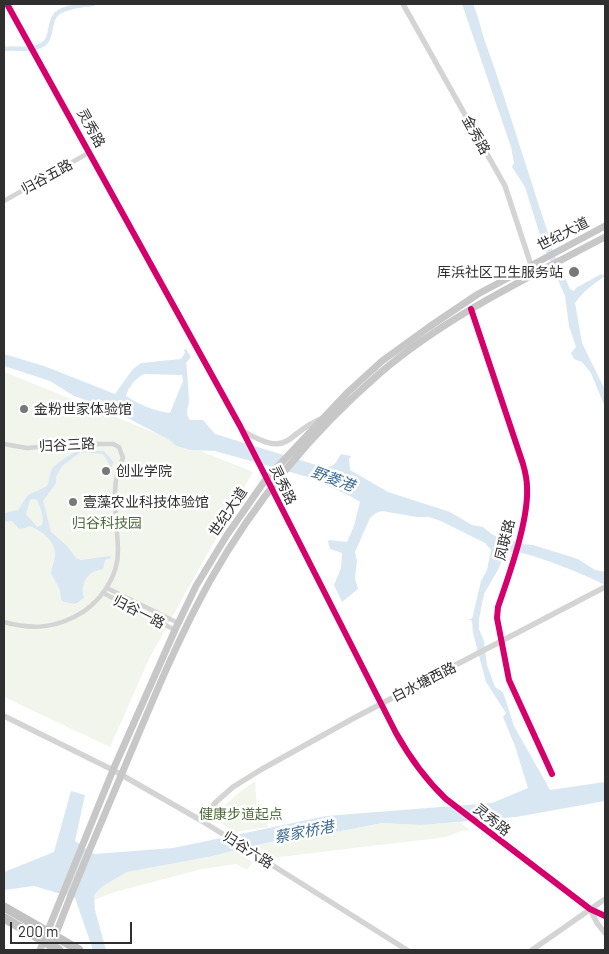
<!DOCTYPE html>
<meta charset="utf-8">
<style>
body{margin:0}
#map{position:relative;width:609px;height:954px;overflow:hidden;background:#fff;font-family:Barlow,sans-serif}
canvas{display:block}
.frame{position:absolute;inset:0;border:5px solid #2f2f2f;pointer-events:none}
.scale{position:absolute;left:10px;top:922px;width:122px;height:22px;box-sizing:border-box;border:2px solid #2f2f2f;border-top:0;padding-left:6px;font-size:15px;line-height:18px;white-space:nowrap;color:#2f2f2f;-webkit-text-stroke:4px #fff;paint-order:stroke}
</style>
<div id="map">
<canvas width="609" height="954"></canvas>
<div class="frame"></div>
<div class="scale">200 m</div>
</div>
<script>
const c = document.querySelector('canvas').getContext('2d');
c.lineJoin = 'round';
function fillPath(path, color) {
  c.fillStyle = color;
  c.fill(path, 'evenodd');
}
function trace(path, color, width, dash) {
  c.strokeStyle = color;
  c.lineWidth = width;
  c.lineCap = dash ? 'butt' : 'round';
  c.setLineDash(dash || []);
  c.stroke(path);
}
function drawText(font, color, halo, rows, align = 'center') {
  c.font = font + ' Barlow,"Noto Sans SC",sans-serif';
  c.lineWidth = 5;
  c.setLineDash([]);
  c.textBaseline = 'middle';
  c.strokeStyle = halo;
  c.fillStyle = color;
  for (const [text, x, y, turn = 0] of rows) {
    c.save();
    c.translate(x, y);
    c.rotate((+turn || 0) * Math.PI / 180);
    c.textAlign = isNaN(turn) ? turn : align;
    if (halo) c.strokeText(text, 0, 0);
    c.fillText(text, 0, 0);
    c.restore();
  }
}
const green = new Path2D(`
 M4,372L253,472L150,657L110,747L4,697Z
 M255,781L257,810L264,818L268,827L235,832L216,820C219,806 243,790 255,781Z
 M459,822L470,830L461,831L446,837L279,857L280,860L256,846L275,841L341,831L382,823L421,825Z
 M235,851L253,862L247,870L236,864L202,869L115,892L94,900V895L103,886L127,872Z`);
const water = new Path2D(`
 M462,4H473C479,17 481,31 486,44C508,106 527,170 548,233L551,247L570,289L574,291L576,288L601,274L602,275L605,274V276C594,284 584,290 575,303L582,343L605,390V407L591,373L582,362L574,359L571,353L576,347L569,326L565,296L543,245L525,187L512,167L514,163L511,147Z
 M186,349L191,357L186,363C187,366 189,396 189,400C189,404 187,409 187,412C187,416 188,417 190,420H203L215,434L326,468L334,465L341,454L351,456L349,459L350,470L388,492L450,512L472,525L483,527L493,535L523,544L533,545L578,559L595,570L605,572V585C591,577 523,549 510,552C507,553 505,555 503,557L499,568L484,594L479,619V629L484,641L487,665L495,687L503,692L514,726L550,790L605,782V801L516,817L421,825L382,823L341,831L275,841L212,856L127,872L103,886L94,895L95,910L106,950H93L75,898L34,886L4,890V872L54,852L71,791L85,795L75,841L94,854L173,848L326,816L492,803L528,788L515,746L503,717L506,713L486,682L473,633L472,621L468,619H472L481,581L487,570L491,550L485,543L441,521L429,517H417L382,511L376,513L370,518L355,552L357,561L355,578L358,589L342,602L334,585L341,568L342,553L330,549L328,542L329,540L347,542L354,526L360,502L350,496L308,477L215,451L191,450L177,446L168,439L108,408L74,396L50,381L4,366V354L44,366L115,394L133,369L141,363L181,359L185,353L184,350ZM144,374L182,375L183,381L170,413C154,411 140,405 126,396C128,387 136,378 144,374Z
 M79,450L104,451L114,463L111,467L103,454L81,452L62,466L56,477V483L43,501L51,532L66,545L76,558L81,560L110,556L111,558L105,560L103,569C87,572 80,582 84,598L75,604L64,602L61,599L60,590L51,573C52,567 54,562 55,557C57,542 42,530 29,526L25,528L19,529L12,521L4,522V513L18,510L28,495L47,486C50,480 49,474 52,469C54,465 74,452 79,450ZM32,499H36C40,504 45,520 42,525L37,527L26,514L30,500Z`);
const canal = new Path2D(`
 M4,49C17,47 29,52 42,45C54,39 47,19 59,12C68,6 83,5 93,4`);
const minor = new Path2D(`
 M4,201L90,152
 M471,309L523,464C525,471 527,479 527,487C529,520 509,575 498,607L497,618L509,680L552,774
 M4,444L27,448L72,444H113L119,447L123,458C109,485 117,519 118,549C119,577 99,605 74,617C50,629 29,629 4,622
 M107,588L178,623
 M103,593L175,630`);
const tertiary = new Path2D(`
 M7,4L240,426L396,733C410,758 425,779 446,799L590,909L605,916
 M403,4L505,186L531,265L536,273
 M243,431C292,460 284,433 323,418
 M4,716L113,770L202,821L407,950
 M202,821L216,802L233,787L262,769L354,718L605,587
 M590,909L597,923L605,933
 M532,950L605,899`);
const primary = new Path2D(`
 M40,950L113,770L175,630L196,586L227,535L266,479L348,392L382,361L429,327L478,294L605,226
 M50,950C70,894 94,840 117,785C147,715 174,645 211,579C255,501 312,432 380,373C447,316 527,278 605,237`);
const motorway = new Path2D(`
 M4,907L79,950
 M4,918L59,950`);
const cycleway = new Path2D(`
 M7,4L240,426L396,733C410,758 425,779 446,799L590,909L605,916
 M471,309L523,464C525,471 527,479 527,487C529,520 509,575 498,607L497,618L509,680L552,774`);
const markers = [
 [574,272,6,"#787878"],
 [24,409,5,"#787878"],
 [106,471,5,"#787878"],
 [73,502,5,"#787878"]
];
const streetNames = [
 ["灵秀路",91,128,61],
 ["金秀路",476,135,61],
 ["归谷五路",47,177,-29],
 ["世纪大道",563,234,-27],
 ["归谷三路",67,445,-3],
 ["灵秀路",283,485,64],
 ["世纪大道",228,512,-56],
 ["凤联路",505,540,-76],
 ["归谷一路",139,612,27],
 ["白水塘西路",424,682,-27],
 ["灵秀路",492,820,38],
 ["归谷六路",248,850,32]
];
const poiNames = [
 ["厍浜社区卫生服务站",563,272,"right"],
 ["金粉世家体验馆",34,409],
 ["创业学院",116,471],
 ["壹藻农业科技体验馆",83,502]
];
const parkNames = [
 ["归谷科技园",107,523],
 ["健康步道起点",241,814]
];
const waterNames = [
 ["野菱港",333,479,20],
 ["蔡家桥港",304,832,-11]
];
fillPath(green, '#f1f5ec');
fillPath(water, '#d9e7f2');
trace(canal, '#d9e7f2', 4.5);
trace(minor, '#d4d4d4', 4.5);
trace(tertiary, '#d4d4d4', 5.5);
trace(primary, '#c7c7c7', 7);
trace(motorway, '#c1c1c1', 9);
trace(cycleway, '#d6006c', 6);
for (const [x, y, r, color] of markers) {
  const dot = new Path2D();
  dot.arc(x, y, r, 0, 2 * Math.PI);
  c.fillStyle = color;
  c.fill(dot);
  trace(dot, '#fff', 2);
}
drawText('14px', '#2f2f2f', '#fff', streetNames);
drawText('14px', '#2f2f2f', '#fff', poiNames, 'left');
drawText('14px', '#4f6c3c', '#fff', parkNames);
drawText('italic 15px', '#3c6c93', '#fff', waterNames);
</script>
